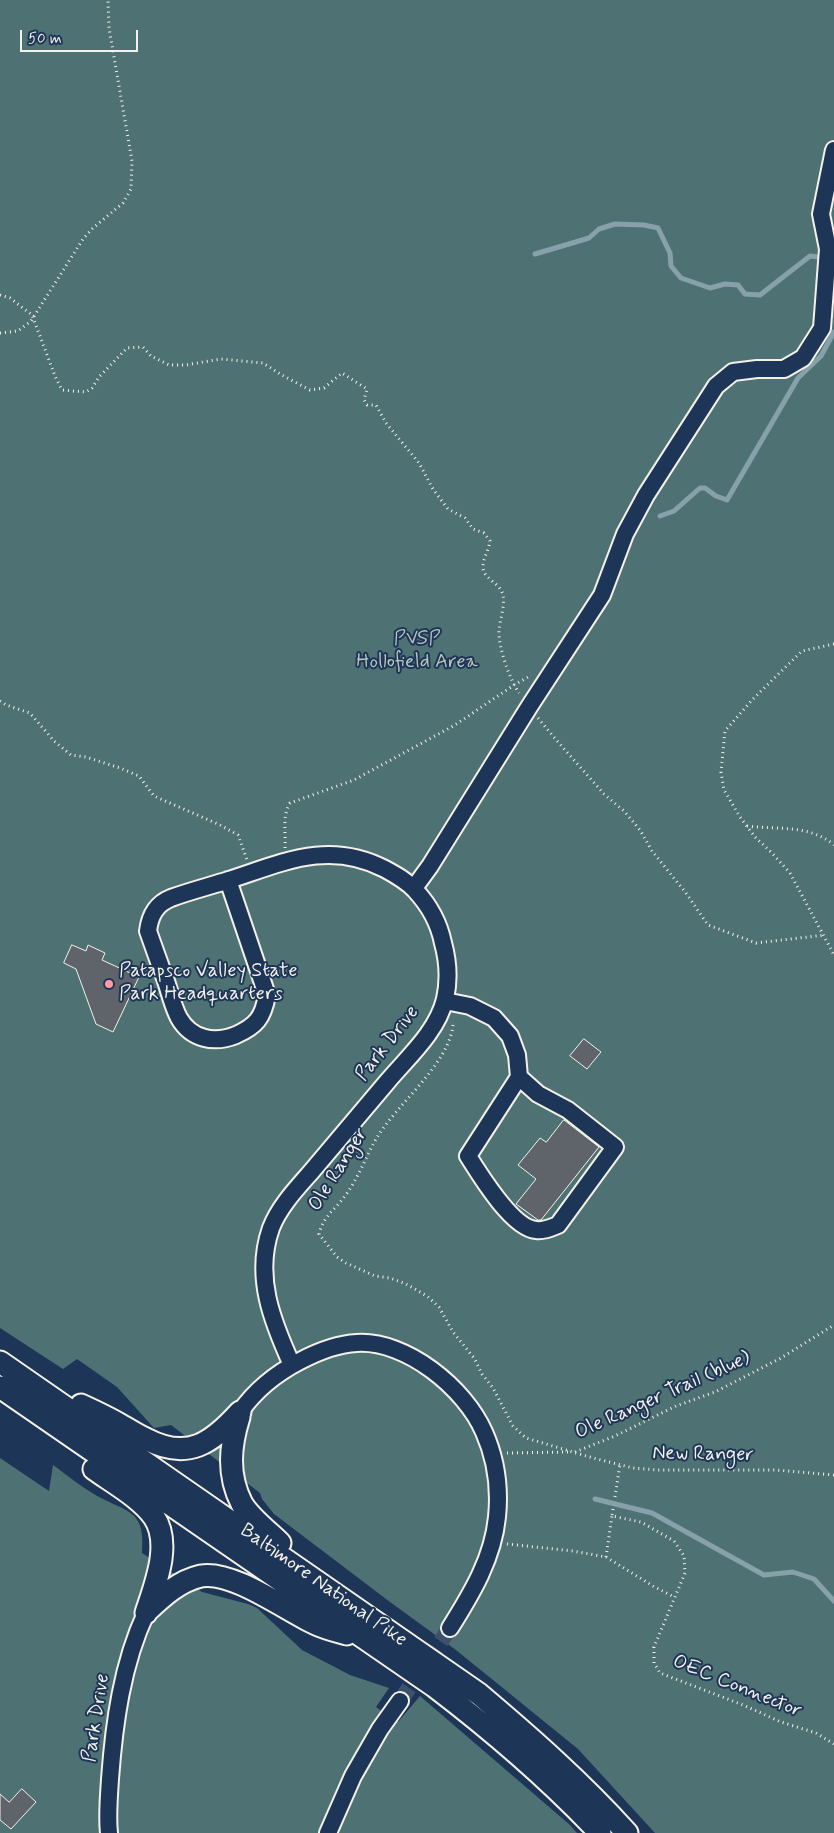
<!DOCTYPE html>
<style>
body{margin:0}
#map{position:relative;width:834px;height:1833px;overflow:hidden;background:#1d3557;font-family:Mynerve,sans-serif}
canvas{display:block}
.scale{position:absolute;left:20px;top:30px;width:118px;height:22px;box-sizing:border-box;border:2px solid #f4f1e8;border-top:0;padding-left:6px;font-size:15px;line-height:18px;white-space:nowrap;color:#f4f1e8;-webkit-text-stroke:4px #1d3557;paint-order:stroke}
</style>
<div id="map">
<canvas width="834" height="1833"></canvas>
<div class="scale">50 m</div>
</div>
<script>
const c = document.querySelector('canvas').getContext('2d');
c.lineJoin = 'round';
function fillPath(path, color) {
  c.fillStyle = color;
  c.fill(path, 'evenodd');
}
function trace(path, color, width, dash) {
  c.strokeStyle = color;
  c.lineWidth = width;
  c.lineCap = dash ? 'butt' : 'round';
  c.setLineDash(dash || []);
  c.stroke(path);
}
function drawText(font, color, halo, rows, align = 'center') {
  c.font = font + ' Mynerve,sans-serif';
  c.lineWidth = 4;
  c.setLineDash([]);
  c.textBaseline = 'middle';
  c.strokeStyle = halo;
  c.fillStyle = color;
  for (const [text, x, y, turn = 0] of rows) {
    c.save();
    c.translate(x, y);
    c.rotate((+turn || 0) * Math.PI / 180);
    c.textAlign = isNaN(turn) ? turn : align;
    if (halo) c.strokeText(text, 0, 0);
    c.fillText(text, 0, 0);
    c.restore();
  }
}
const green = new Path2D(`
 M0,0H834V1833H655L578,1749L456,1650L390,1602L274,1514L262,1499L260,1493L171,1425L154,1428L117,1387L77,1359L63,1369L0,1328Z
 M0,1458L49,1491L53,1465C67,1475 80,1486 94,1494C125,1513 146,1507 142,1553L202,1592L248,1604L257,1608L302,1650L350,1675L389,1688L376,1707L398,1722L420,1696L570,1825L577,1833H0Z`);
const stream = new Path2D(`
 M535,254L589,238L599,229L615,224L644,225L658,228L670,253L671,266L681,278L710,288L725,284L738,285L745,294L760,295L810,256L819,257
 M660,516L674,511L700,488H705L716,496L727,500L798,378L821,356L834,332
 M595,1499L652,1513L764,1575L793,1572L814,1579L834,1601`);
const building = new Path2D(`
 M72,945L86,951L88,945L105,953L102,960L139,977L113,1032L96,1024L76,969L64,963Z
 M584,1039L601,1052L587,1069L570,1056Z
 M564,1120L599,1147L541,1220H538L516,1204L536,1179L518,1165L540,1138L546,1142Z
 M22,1789L36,1802L11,1829L0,1820V1794L9,1802Z`);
const minorTunnel = new Path2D(`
 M400,1701L450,1628`);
const path = new Path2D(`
 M0,295L10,298L32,315L55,376L62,390L86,392L92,388L99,377L127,348L143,347L151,356L169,365H186L221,359L263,363L280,374L310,390L324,388L342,373L367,389L364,400L367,405H376L386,423L419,463L433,489L448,509L465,518L473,529L484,533L490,541C489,550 482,560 483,568C484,579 500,583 503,595C505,606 500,620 499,630C498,647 510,680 519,693
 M0,333L18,331L31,321L83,239L93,228L123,203L131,189L132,161L109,28L108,0
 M834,644L802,651L752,700L725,731L721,772L724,790L740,817L755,837L772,853L790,873L834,955
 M0,701L6,705L30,713L54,741L71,755L86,757L120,768L139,776L154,796L220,825L238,835L247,860
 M538,718L558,742L604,794L624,811L640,830L652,851L686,893L708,925L756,943L825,935
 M747,826C777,830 809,824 834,845
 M285,848C286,833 282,816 290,803L354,780L455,725L514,685L530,676
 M453,1025C449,1064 396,1105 376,1139C365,1158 358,1179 345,1196C334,1211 324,1215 319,1234L337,1257L346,1263L375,1276L390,1278L406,1284L427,1296L439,1307L453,1332L474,1358L482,1374L493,1388L513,1426L526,1438L593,1458L633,1468L657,1470H776L834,1475
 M575,1452L615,1436L676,1406L715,1392L781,1358L834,1325
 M507,1453L568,1452
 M615,1497L620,1464
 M613,1509L612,1516L641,1522L674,1541L684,1556L685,1573L654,1647V1663L660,1673L743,1705L781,1722L816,1733L834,1744
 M507,1544L573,1551L606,1557L653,1586L674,1597
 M606,1557L612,1516`);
const minor = new Path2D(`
 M228,880L267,995C263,1018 256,1026 236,1035C214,1044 191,1039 179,1018C173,1007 170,993 166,981C160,965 154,948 148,931C150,915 156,904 171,898C190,891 210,886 229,880C284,862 329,840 385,869C396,875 407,881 415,890C429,905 439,923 443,943C448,961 449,981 445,999C437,1032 408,1057 387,1082C362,1112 336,1142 311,1172C296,1189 279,1207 271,1228C254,1276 272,1321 292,1365
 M414,888L430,866L529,707L602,595L625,534L646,495L716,386L733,372L757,369H784L803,358L822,328L828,249L821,214L834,150
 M445,1001L470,1006L494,1018L510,1036L517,1055L519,1077L468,1156C480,1175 512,1228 536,1230C544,1231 550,1228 558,1225L615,1147L568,1110L538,1094L519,1077
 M240,1412C256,1389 275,1374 300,1361C317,1352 337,1344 357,1343C406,1340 465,1388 484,1432C496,1459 500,1488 497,1517C493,1558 472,1593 450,1628
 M109,1833C107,1816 109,1796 110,1779C114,1724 122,1664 146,1613
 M328,1833L353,1776L380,1729L400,1701`);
const major = new Path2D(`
 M0,1362L479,1694C531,1738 581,1782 627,1833
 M0,1387L434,1686C493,1731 549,1779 600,1833
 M81,1405C94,1411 107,1417 119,1424C128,1429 137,1435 146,1439C188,1461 212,1443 240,1412
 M239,1417C230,1446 227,1475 242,1504C251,1519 268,1531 280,1543
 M94,1469C112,1482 141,1498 154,1517C172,1544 155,1585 146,1613
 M147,1611C163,1596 179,1581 201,1576C232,1570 286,1610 314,1623C324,1628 336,1631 347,1634`);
const markers = [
 [109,984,5,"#ff9aa2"]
];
const parkNames = [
 ["PVSP",417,640],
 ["Hollofield Area",417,663]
];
const poiNames = [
 ["Patapsco Valley State",119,972],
 ["Park Headquarters",119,995]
];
const streetNames = [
 ["Park Drive",388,1044,-52],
 ["Ole Ranger",339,1170,-58],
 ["Ole Ranger Trail (blue)",663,1396,-24],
 ["New Ranger",703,1455,1],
 ["Baltimore National Pike",323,1586,35],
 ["OEC Connector",737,1687,22],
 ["Park Drive",97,1718,-81]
];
fillPath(green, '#4e7273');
trace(stream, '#87a1ab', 5);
fillPath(building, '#5e646a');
trace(building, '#f4f1e8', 1);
trace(minorTunnel, '#3d516d', 16, [16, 8]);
trace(minor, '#f4f1e8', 20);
trace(major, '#f4f1e8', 25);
trace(path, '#f4f1e8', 3, [1, 4]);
trace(minor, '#1d3557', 16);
trace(major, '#1d3557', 21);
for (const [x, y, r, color] of markers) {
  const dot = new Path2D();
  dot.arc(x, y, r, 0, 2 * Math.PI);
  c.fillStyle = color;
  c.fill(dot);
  trace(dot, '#1d3557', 2);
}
drawText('20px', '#bac5bf', '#1d3557', parkNames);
drawText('20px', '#f4f1e8', '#1d3557', poiNames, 'left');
drawText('20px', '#f4f1e8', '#1d3557', streetNames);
</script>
